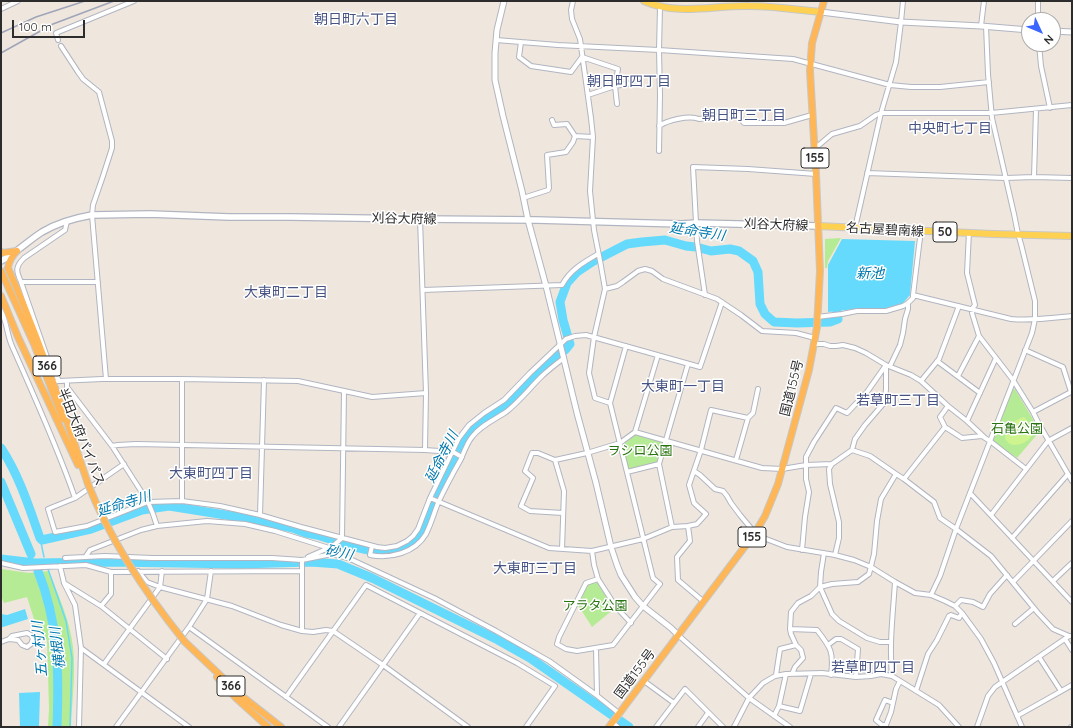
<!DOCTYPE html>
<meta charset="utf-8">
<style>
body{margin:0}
#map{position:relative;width:1073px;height:728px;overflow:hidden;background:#efe7dd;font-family:Quicksand,sans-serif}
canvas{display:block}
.frame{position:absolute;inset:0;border:2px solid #2c2c2c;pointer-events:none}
.north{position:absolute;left:1021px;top:12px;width:40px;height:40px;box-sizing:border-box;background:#fff;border:1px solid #ababab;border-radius:50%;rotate:134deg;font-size:11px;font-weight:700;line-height:16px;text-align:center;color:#2c2c2c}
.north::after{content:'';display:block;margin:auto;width:14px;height:18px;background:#3b66ff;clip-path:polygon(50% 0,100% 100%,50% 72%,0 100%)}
.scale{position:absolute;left:12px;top:20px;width:73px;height:18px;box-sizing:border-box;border:2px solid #2c2c2c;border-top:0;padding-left:5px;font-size:12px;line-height:14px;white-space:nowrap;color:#2c2c2c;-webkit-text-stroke:3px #fff;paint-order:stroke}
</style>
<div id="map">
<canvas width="1073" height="728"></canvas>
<div class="frame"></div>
<div class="north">N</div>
<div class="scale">100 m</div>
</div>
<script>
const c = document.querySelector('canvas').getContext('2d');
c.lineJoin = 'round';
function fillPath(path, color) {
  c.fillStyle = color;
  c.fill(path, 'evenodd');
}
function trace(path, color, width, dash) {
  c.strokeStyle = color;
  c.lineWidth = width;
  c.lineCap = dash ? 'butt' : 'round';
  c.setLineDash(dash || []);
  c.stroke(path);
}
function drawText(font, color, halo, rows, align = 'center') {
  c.font = font + ' Quicksand,"Noto Sans JP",sans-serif';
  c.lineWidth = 3;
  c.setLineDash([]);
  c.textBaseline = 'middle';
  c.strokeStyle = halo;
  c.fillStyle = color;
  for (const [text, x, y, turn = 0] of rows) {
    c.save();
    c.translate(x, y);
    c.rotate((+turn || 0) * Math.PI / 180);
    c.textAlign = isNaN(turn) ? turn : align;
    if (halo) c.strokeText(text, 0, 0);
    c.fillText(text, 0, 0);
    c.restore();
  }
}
const green = new Path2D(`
 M841,238L828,261L827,268H825V239Z
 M1013,389H1015L1040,431L1017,458L993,441Z
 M636,434L664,442L657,462L628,470L622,444L630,439Z
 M1,569L29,573L49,571C58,595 70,620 73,647C76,673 72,701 71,727H48L49,709L47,640L34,619L27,597L4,603L1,596Z
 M596,581L614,609L592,627L578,605L588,585Z`);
const pitch = new Path2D(`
 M1024,417C1027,420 1030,424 1032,428C1036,439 1019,448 1010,444C1008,443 1006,440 1005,439C1006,425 1012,421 1024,417Z`);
const water = new Path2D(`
 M842,239L915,241L910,295L904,302L897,307L881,310L865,308L828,312V265Z
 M25,609L28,619L3,627H1V614L7,615Z
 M40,692L39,727H20L19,693Z`);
const stream = new Path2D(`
 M40,538L44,557
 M48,569L66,621L72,658L70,727`);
const river = new Path2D(`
 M1,448C19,475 29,507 40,538L42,540L91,529L142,510L169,506L251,519L293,528L306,533L317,535L355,547L386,554L398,551L406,547L419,536L428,517L439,488L467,435L483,420L511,401L537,373L566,349L570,344L563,320L560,302L567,283L577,272L592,262L627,244L642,242L665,240L686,246L696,247L711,251L730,249L739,251L753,261L758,272L760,304L765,314L774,322L797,323L830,322L838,319L837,312
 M1,482L31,554
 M1,559L35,563L109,562L240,564L311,562L338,564L372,578L498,640L530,658L629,727
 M38,571C59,624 59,671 57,727`);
const minor = new Path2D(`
 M573,1L571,10L572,19L580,39L591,118L593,137L590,191L594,230L601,266L605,289L594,337L589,373L595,398L610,403
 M1,9L18,1
 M1038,20V1
 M981,26L984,1
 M58,40L56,33L134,1
 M496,40L558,45L659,50L793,59L890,85L911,87H940L989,82
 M521,42L519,57L531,66L571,72L582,57L618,69L615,86L617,104
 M1039,44L1041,66L1050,108
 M61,46L78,72L83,79L99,92L112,141V148L103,176L93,205L92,215L106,379
 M588,95L615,86L632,83
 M552,120L554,125L567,124L575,136L593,137
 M659,126C668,120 689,115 699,119L737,114L744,123H784L812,115
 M814,147L819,145L832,134L860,126L876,115L881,113H991L1072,105
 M659,151L660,95L659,50L660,7
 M867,173L1006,178L1034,177L1036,109
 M1034,177L1072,178
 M523,198L548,190L549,188L547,155L566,152L573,142L575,136
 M420,219L426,393L425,450
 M855,228L881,113L896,62L901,22L903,1
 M969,232L967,273L975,305L972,309V313L979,336L1013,380L1033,412L1039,424L1072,481
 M21,282H98
 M605,289L617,286L623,282L638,271L645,269L652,271L663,279L717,299L741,315L762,331L796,333L815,338
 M423,290L562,285C570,270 584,262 598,254
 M705,295L697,241L693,167L748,169L816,174
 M913,295L1011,319C1032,321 1052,318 1072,316
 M1,311C7,322 7,335 12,346C34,396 57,446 75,498
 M817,317L842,314L857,311H886L903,306L908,303L913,298V295L919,246L921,231
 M814,344H824L830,346H836L843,345L855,348L866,353L886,365L911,375L921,381L948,406L967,421L985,438L990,441L1026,469
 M1025,350L1063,367L1071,392L1033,412
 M937,361L980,393
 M890,366L900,345L903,333L905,319L908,309V303
 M958,376L979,336
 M57,381H59L48,360L21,282C16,271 15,267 24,258L65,230L67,221
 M59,381L102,379H182L298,381L372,397L426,393
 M67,381V387L112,446L148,502L87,526L55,532L48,509L75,498L124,464
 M921,381L939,359L959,306
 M967,421L996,358
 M945,427L962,438L982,436
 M635,432L762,468L782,469L806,465V457L814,442L836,408L847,413L867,392L886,365
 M112,446L118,445L136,444L425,450L453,452L462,457
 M852,450L870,456L896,474
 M555,460L564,491L562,549
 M736,460L748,418L753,413L758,389
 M694,471L700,475L715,489L723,491L727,496L731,503L740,515L755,533L761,537L787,547L835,555L854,560L871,567L895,582L915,593L931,595L945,601L955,606L962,613L981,639L994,663L1022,727
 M627,472L659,464
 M904,479L934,502L940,518L956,529L991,556L1038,613L1053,629L1069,636
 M970,493L1072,602
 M430,498L549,548L592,551L594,565L598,579L616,607L631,623
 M182,501V379
 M563,513L530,511L521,506L533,478L525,471L532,453H538L555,460L587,453L620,443L635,432L658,355
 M260,515L264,380
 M991,515L1048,441L1072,428
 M157,526L153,514L148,502L182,501L220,506L260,515L301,527L377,547L385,548L397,546L407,541L413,536L418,529L430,498L459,438L469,425L484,413L504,400L530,373L566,339L575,336L586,335L700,367L722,302
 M688,526L690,541L677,557L678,580L704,602
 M672,527L659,464L688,364
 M1012,538L1068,474
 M372,546L370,555C390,559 415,553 426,534C431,524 434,513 438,503C445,488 453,473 461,459C464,452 467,443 472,437C480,426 494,420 506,412C519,402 529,389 541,377C548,370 556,364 564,358
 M802,550L805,517L809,492L806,479V465L832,464
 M592,551L643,539L672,527L688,526L697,524L706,514L694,503L689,485L701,450L711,410L748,418
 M824,553L821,572L820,587L832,614L839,621L867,638L880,642H891
 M835,555L839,538V522L830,484L829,469L832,464L852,450L855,439L865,425L884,403L886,390V367
 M86,556L90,550L141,530L157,526L207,521L245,524L275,531L329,548
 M308,557L333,546L342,538L344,391
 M65,558L105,556L152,558H272L302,560L332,554L348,558L434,598L496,631L549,661L595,694L620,714
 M1,563L23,568L86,565L111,572L302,571
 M60,566L64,583L75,605L81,648L79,727
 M138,571L147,582L160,587L232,606L281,625L302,631L313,632L326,630L333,631L383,665L468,727
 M598,579L586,583L559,637L557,644L566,649L577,651L613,645L660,584L653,578L651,570L610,403L626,346
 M1053,581L1072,563
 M1013,582L1072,521
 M64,583L101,606L167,659
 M931,595L940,576L956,529L1032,333L1035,319V301L1021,244L1018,234L1014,214L992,118L988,74L986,26
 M101,606L111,594V572
 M955,606L961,600L973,602L983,607L990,594L1007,575
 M1015,624L1034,608
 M189,627L328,727
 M790,629L817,630C831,648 834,652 831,675
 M302,631V560
 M678,635L749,698L790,727
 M1065,639L1072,650
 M1,642L9,639L12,636L27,633L31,635L33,639L31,644L27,647L22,645L18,640L9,639
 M828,645L836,639H841L858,649L856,677
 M81,648L189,727
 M596,648L597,695
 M1039,657L1061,691
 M104,664L160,587L162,571
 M792,674L795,667L803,658L801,650L796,645L791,634L790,629L791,612L798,603L811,596L820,587L832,584L858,582L869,574L874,554L877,521L881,499L896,474L904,479L945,427L940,417L948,406
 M776,675L780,649L796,645
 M892,676C889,645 893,613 895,582
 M644,681L674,703
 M916,691L928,654L937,640L949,616L951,615L959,618L962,613
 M286,697L366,585L517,663L555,686L526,727
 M893,703L885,700L876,720L882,725H886L891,712L896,689L900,681
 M779,706L800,711L811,674
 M774,716L779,706L786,674
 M1017,716L1072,685
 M116,727L189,627L207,599L211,571
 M339,727L420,613
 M656,727L685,689L723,727
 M698,727L708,713
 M734,727L749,698L763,683L775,676L786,674L822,673L856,677L871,676L881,674L892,676L939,705L959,727
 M977,727L988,696L995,687L1069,636H1072
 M1071,727H1072`);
const tertiary = new Path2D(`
 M504,1L497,30L495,53V80L503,116L522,191L528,220L546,286L577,413L596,483L611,547L617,565L621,575L635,597L643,606L671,628L678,635
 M821,12L901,22L981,26L1029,30
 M1053,31L1072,32
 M612,723L617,727`);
const secondary = new Path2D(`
 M1,261C16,253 28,241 42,232C57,223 75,218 92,215L150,214L229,217H290L420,219L536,220L682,224L696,223L818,226`);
const primary = new Path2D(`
 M644,1C678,16 714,5 750,6C774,6 797,10 821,12
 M818,226L993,234L1072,236`);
const trunk = new Path2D(`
 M17,251C12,256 9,260 8,268C39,338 64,411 88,484
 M1,252L2,253L17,251
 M1,271L34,344L63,419
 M1,296L18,337L78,465
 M185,642L243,697L281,727
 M217,677L236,698L268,727
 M609,727L755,533L765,516L778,484L809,370L817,327L820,271L816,174L810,71L812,43L824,1`);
const rail = new Path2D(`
 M1,33L36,17L85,1
 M1,53L53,24L114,1`);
const trunkBridge = new Path2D(`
 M88,484C111,542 146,594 185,642`);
const shields = [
 [815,158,28],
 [945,232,24],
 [47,366,28],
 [752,537,28],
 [231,686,28]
];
const shieldNames = [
 ["155",815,158],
 ["50",945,232],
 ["366",47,366],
 ["155",752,537],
 ["366",231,686]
];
const streetNames = [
 ["刈谷大府線",404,219,1],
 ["刈谷大府線",776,225,2],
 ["名古屋碧南線",885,230,3],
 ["国道155号",792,388,-76],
 ["半田大府パイパス",81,437,68],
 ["国道155号",635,674,-53]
];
const parkNames = [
 ["石亀公園",1017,429],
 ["ヲシロ公園",640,451],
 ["アラタ公園",595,606]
];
const neighbourhoodNames = [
 ["朝日町六丁目",356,20],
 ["朝日町四丁目",629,82],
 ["朝日町三丁目",744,116],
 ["中央町七丁目",950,129],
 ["大東町二丁目",286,293],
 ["大東町一丁目",683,387],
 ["若草町三丁目",898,401],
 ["大東町四丁目",211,474],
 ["大東町三丁目",535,569],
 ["若草町四丁目",873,668]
];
const waterNames = [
 ["延命寺川",697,232,9],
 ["新池",870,274],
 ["延命寺川",442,457,-63],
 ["延命寺川",124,504,-17],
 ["砂川",339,553,12],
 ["横根川",58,648,-97],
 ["五ヶ村川",40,649,-95]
];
fillPath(green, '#b5eb94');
fillPath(pitch, '#cdf48f');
fillPath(water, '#66dafc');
trace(stream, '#66dafc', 1.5);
trace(river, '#66dafc', 9);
trace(minor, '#b1b5c1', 6);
trace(tertiary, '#b1b5c1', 7);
trace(secondary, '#b1b5c1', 8);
trace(primary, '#c8c8c8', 8);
trace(trunk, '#c8c8c8', 8);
trace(minor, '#fff', 4);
trace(tertiary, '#fff', 5);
trace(secondary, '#fff', 5.5);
trace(primary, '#ffd153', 6);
trace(trunk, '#ffb656', 6);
trace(rail, '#9fa4b9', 1.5);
trace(trunkBridge, '#c8c8c8', 8, []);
trace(trunkBridge, '#ffb656', 6);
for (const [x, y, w] of shields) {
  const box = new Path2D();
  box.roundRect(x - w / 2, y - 10, w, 20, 3);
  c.fillStyle = '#fff';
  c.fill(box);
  trace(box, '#2c2c2c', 1);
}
drawText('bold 12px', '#2c2c2c', null, shieldNames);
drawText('13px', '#2c2c2c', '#fff', streetNames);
drawText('13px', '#2a7312', '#fff', parkNames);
drawText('14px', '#475483', '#fff', neighbourhoodNames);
drawText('italic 14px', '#0078ad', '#fff', waterNames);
</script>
